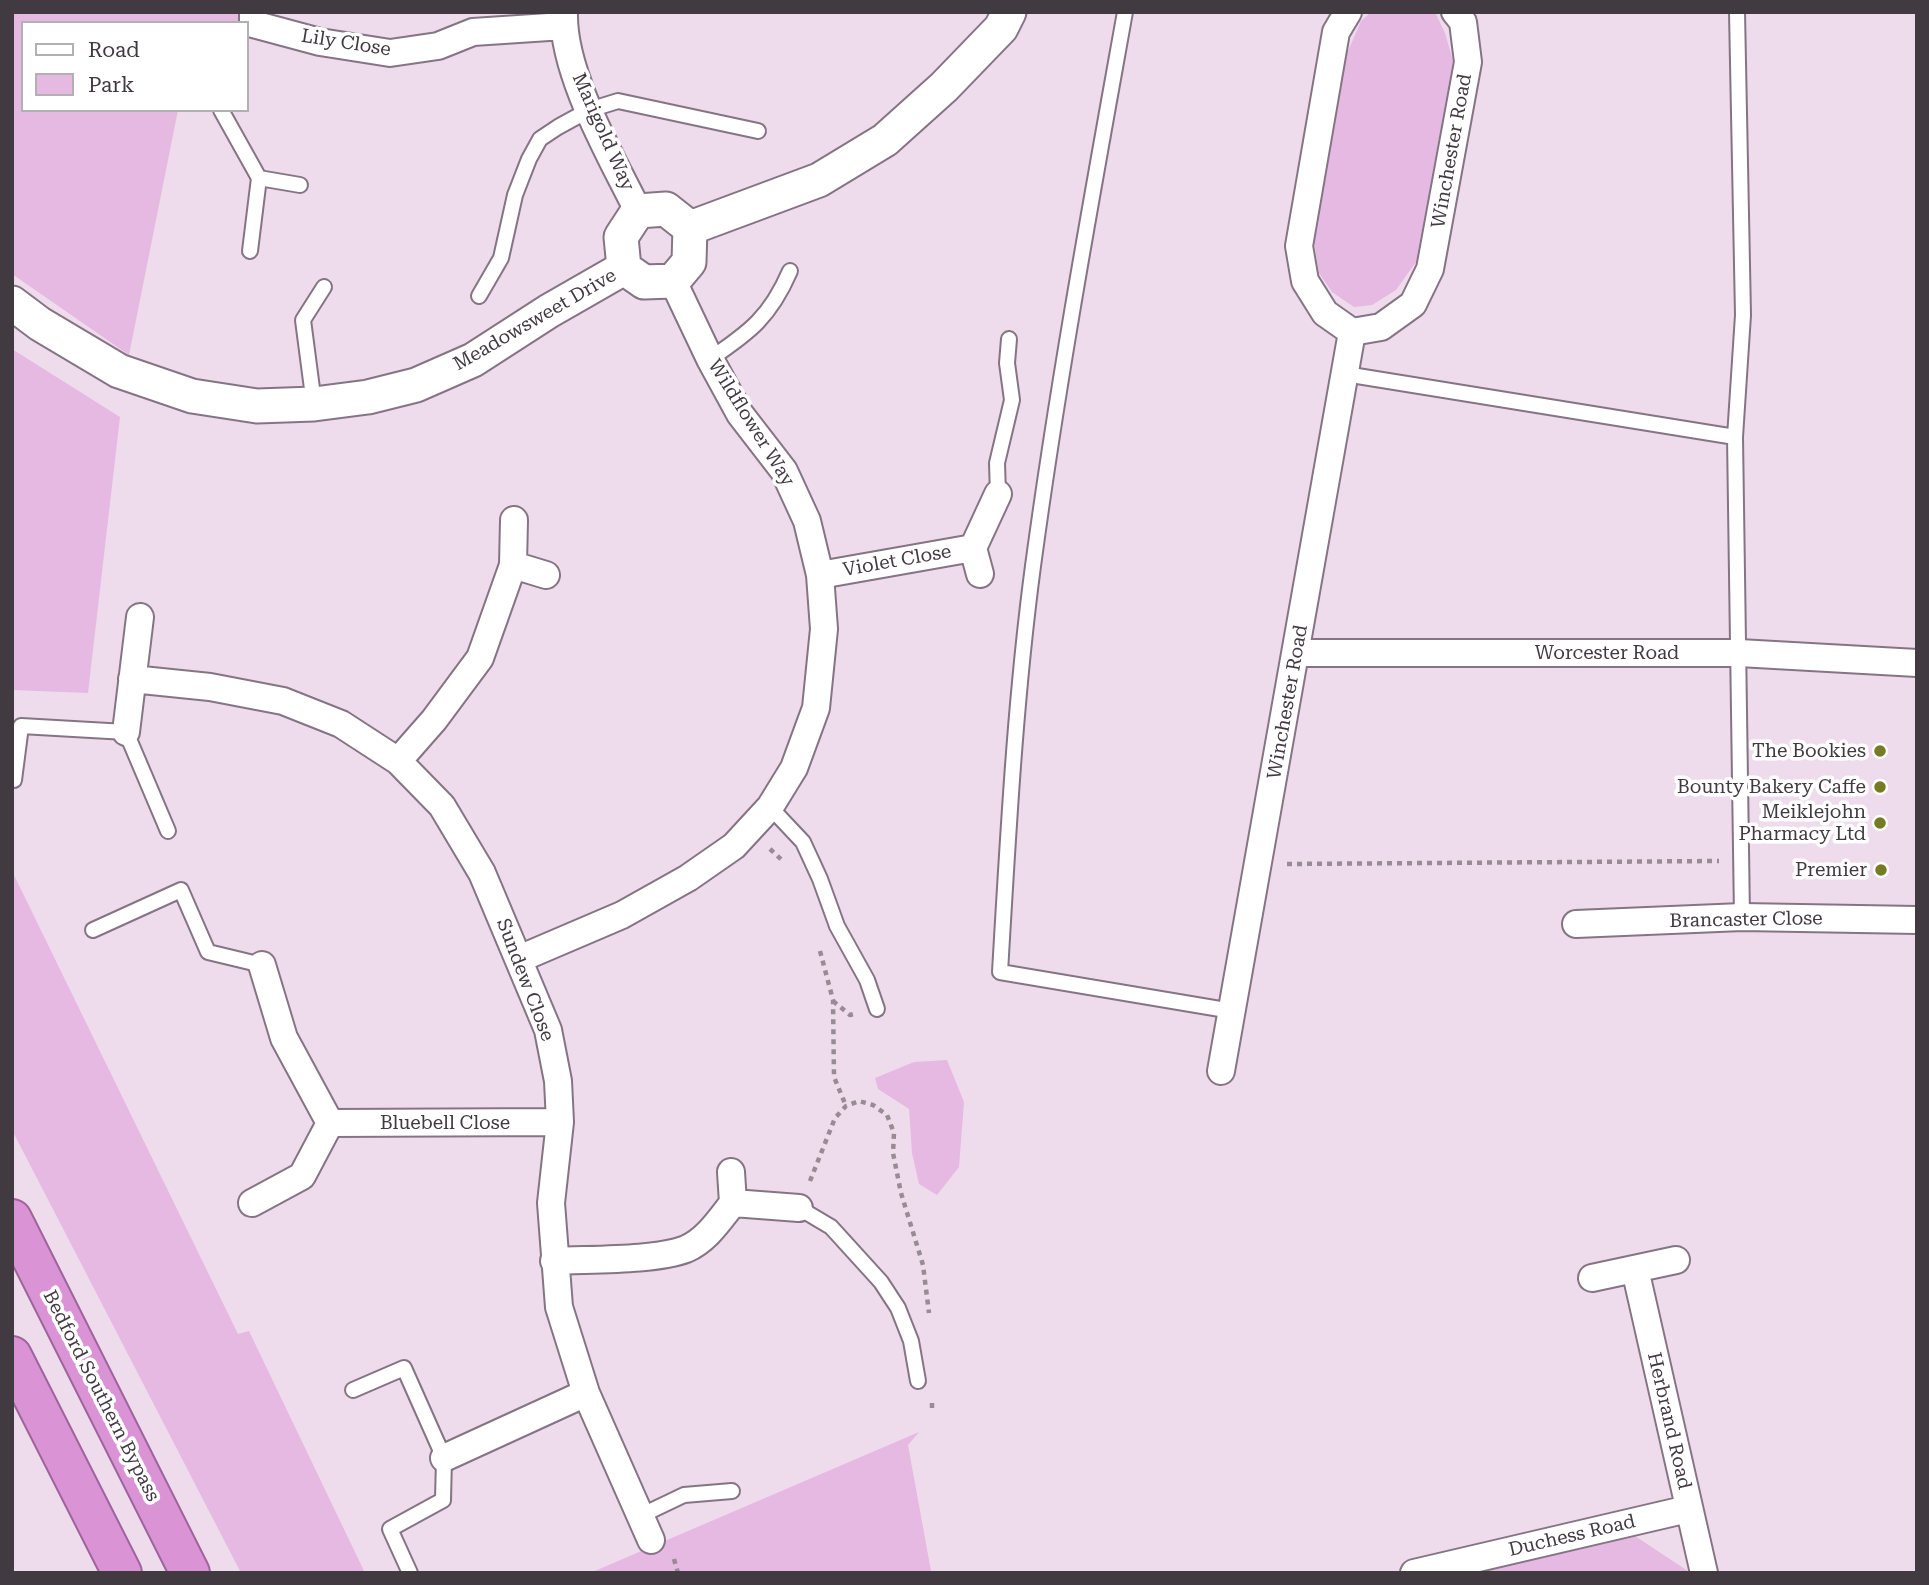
<!DOCTYPE html>
<style>
body{margin:0}
#map{position:relative;width:1929px;height:1585px;overflow:hidden;background:#eedcec;font-family:"Roboto Serif",serif}
canvas{display:block}
.frame{position:absolute;inset:0;border:14px solid #423a41;pointer-events:none}
.legend{position:absolute;left:21px;top:21px;width:228px;height:91px;box-sizing:border-box;background:#fff;border:2px solid #b3b0b3;margin:0;padding:9px 12px;list-style:none;font-size:21px;color:#423a41}
.legend li{display:flex;align-items:center;gap:14px;height:35px}
.legend b{width:35px;border:2px solid #b3b0b3}
</style>
<div id="map">
<canvas width="1929" height="1585"></canvas>
<div class="frame"></div>
<ul class="legend">
<li><b style="height:9px;background:#fff"></b>Road</li>
<li><b style="height:19px;background:#e6b9e2"></b>Park</li>
</ul>
</div>
<script>
const c = document.querySelector('canvas').getContext('2d');
c.lineJoin = 'round';
function fillPath(path, color) {
  c.fillStyle = color;
  c.fill(path, 'evenodd');
}
function trace(path, color, width, dash) {
  c.strokeStyle = color;
  c.lineWidth = width;
  c.lineCap = dash ? 'butt' : 'round';
  c.setLineDash(dash || []);
  c.stroke(path);
}
function drawText(font, color, halo, rows, align = 'center') {
  c.font = font + ' "Roboto Serif",serif';
  c.lineWidth = 7;
  c.setLineDash([]);
  c.textBaseline = 'middle';
  c.strokeStyle = halo;
  c.fillStyle = color;
  for (const [text, x, y, turn = 0] of rows) {
    c.save();
    c.translate(x, y);
    c.rotate((+turn || 0) * Math.PI / 180);
    c.textAlign = isNaN(turn) ? turn : align;
    if (halo) c.strokeText(text, 0, 0);
    c.fillText(text, 0, 0);
    c.restore();
  }
}
const green = new Path2D(`
 M12,12H238L240,23H23V110H178L129,355L12,274Z
 M1371,12H1435L1445,33L1453,61L1416,262L1396,290L1372,305L1354,307L1332,292L1319,273L1314,243L1345,58L1361,21Z
 M12,349L120,417L88,693L12,690Z
 M12,871L238,1334L249,1331L365,1573H241L12,1130Z
 M947,1060L964,1102L959,1167L937,1195L919,1184L912,1153L909,1109L878,1089L875,1078L914,1062Z
 M919,1432L908,1445L931,1571L916,1573H590Z
 M1635,1536L1691,1573H1472Z`);
const path = new Path2D(`
 M770,849L784,862
 M1287,864L1719,861
 M820,951L833,1000L834,1077L846,1106
 M833,1001L850,1015L854,1014
 M810,1181L835,1118L846,1106L859,1101L873,1105L887,1115L894,1133L893,1153L901,1193L923,1265L929,1313
 M932,1408V1399
 M674,1559L678,1573
 M847,1573V1571`);
const service = new Path2D(`
 M1125,12C1092,196 1058,381 1033,566C1015,701 1008,837 1000,972L1232,1011
 M1737,12L1743,315L1735,437L1742,917
 M221,110L259,178L250,251
 M259,178L300,185
 M479,296L501,258L515,195L529,159L540,139L558,127L589,110L618,101L758,131
 M710,359C750,332 770,317 790,271
 M1345,374L1735,437
 M314,404L303,320L324,287
 M998,494L997,463L1012,400L1007,363L1009,339
 M14,780L21,726L126,732L168,831
 M770,807L803,842L820,879L837,926L867,980L877,1009
 M93,930L181,890L208,952L262,965
 M799,1208L831,1227L881,1282L898,1308L911,1341L918,1381
 M353,1390L404,1368L444,1458L443,1500L390,1529L410,1573
 M640,1516L684,1495L732,1491`);
const minor = new Path2D(`
 M253,12V24L320,42L390,53L438,46L473,32L564,26
 M564,12C562,73 611,156 638,211
 M1348,12L1336,32L1299,246L1305,281L1325,313L1352,332L1381,327L1413,304L1430,269L1468,62L1463,22L1455,12
 M513,565L546,575
 M980,574L973,548L998,494
 M820,575L973,548
 M1296,653H1739L1917,663
 M132,679L210,687L283,701L341,724L398,761L442,806L482,873L548,1030L558,1081L560,1122L551,1203L559,1307L586,1393L651,1540
 M126,732L140,617
 M398,761L434,720L480,658L513,565L514,520
 M1576,924L1742,917L1917,920
 M519,959L622,915L688,878L734,846L770,807L794,768L816,708L824,629L820,575L807,521L784,471L740,414L710,359L673,281
 M262,965L284,1038L330,1123
 M1221,1071L1352,332
 M330,1123L560,1122
 M252,1203L302,1176L330,1123
 M733,1203L799,1208
 M554,1261C590,1259 655,1261 686,1249C707,1240 720,1219 733,1203L731,1172
 M1635,1269L1704,1573
 M1592,1278L1676,1260
 M444,1458L586,1393
 M1414,1573L1688,1509`);
const tertiary = new Path2D(`
 M666,209L690,228L689,262L673,281L644,282L624,268L621,237L638,211Z
 M690,228L819,180L885,140L944,87L1001,28L1009,12
 M12,303L40,324L119,371L192,396L257,406L314,404L368,397L416,385L473,360L549,311L624,268`);
const trunk = new Path2D(`
 M12,1219L190,1573
 M12,1356L122,1573`);
const markers = [
 [1880,751,7,"#757b24"],
 [1880,787,7,"#757b24"],
 [1880,823,7,"#757b24"],
 [1881,870,7,"#757b24"]
];
const streetNames = [
 ["Lily Close",346,43,9],
 ["Marigold Way",603,132,66],
 ["Winchester Road",1452,151,-80],
 ["Meadowsweet Drive",535,320,-30],
 ["Wildflower Way",751,423,58],
 ["Violet Close",897,561,-10],
 ["Worcester Road",1607,653],
 ["Winchester Road",1288,702,-80],
 ["Brancaster Close",1746,920,-1],
 ["Sundew Close",525,980,69],
 ["Bluebell Close",445,1123],
 ["Bedford Southern Bypass",101,1396,63],
 ["Herbrand Road",1669,1421,77],
 ["Duchess Road",1572,1536,-13]
];
const poiNames = [
 ["The Bookies",1866,751],
 ["Bounty Bakery Caffe",1866,787],
 ["Meiklejohn",1866,812],
 ["Pharmacy Ltd",1866,834],
 ["Premier",1867,870]
];
fillPath(green, '#e6b9e2');
trace(service, '#857584', 18);
trace(minor, '#857584', 30);
trace(tertiary, '#857584', 37);
trace(trunk, '#9e649b', 42);
trace(path, '#988b96', 4.5, [5, 5]);
trace(service, '#fff', 14);
trace(minor, '#fff', 26);
trace(tertiary, '#fff', 33);
trace(trunk, '#da94d6', 38);
for (const [x, y, r, color] of markers) {
  const dot = new Path2D();
  dot.arc(x, y, r, 0, 2 * Math.PI);
  c.fillStyle = color;
  c.fill(dot);
  trace(dot, '#fff', 2.5);
}
drawText('19px', '#423a41', '#fff', streetNames);
drawText('19px', '#423a41', '#fff', poiNames, 'right');
</script>
